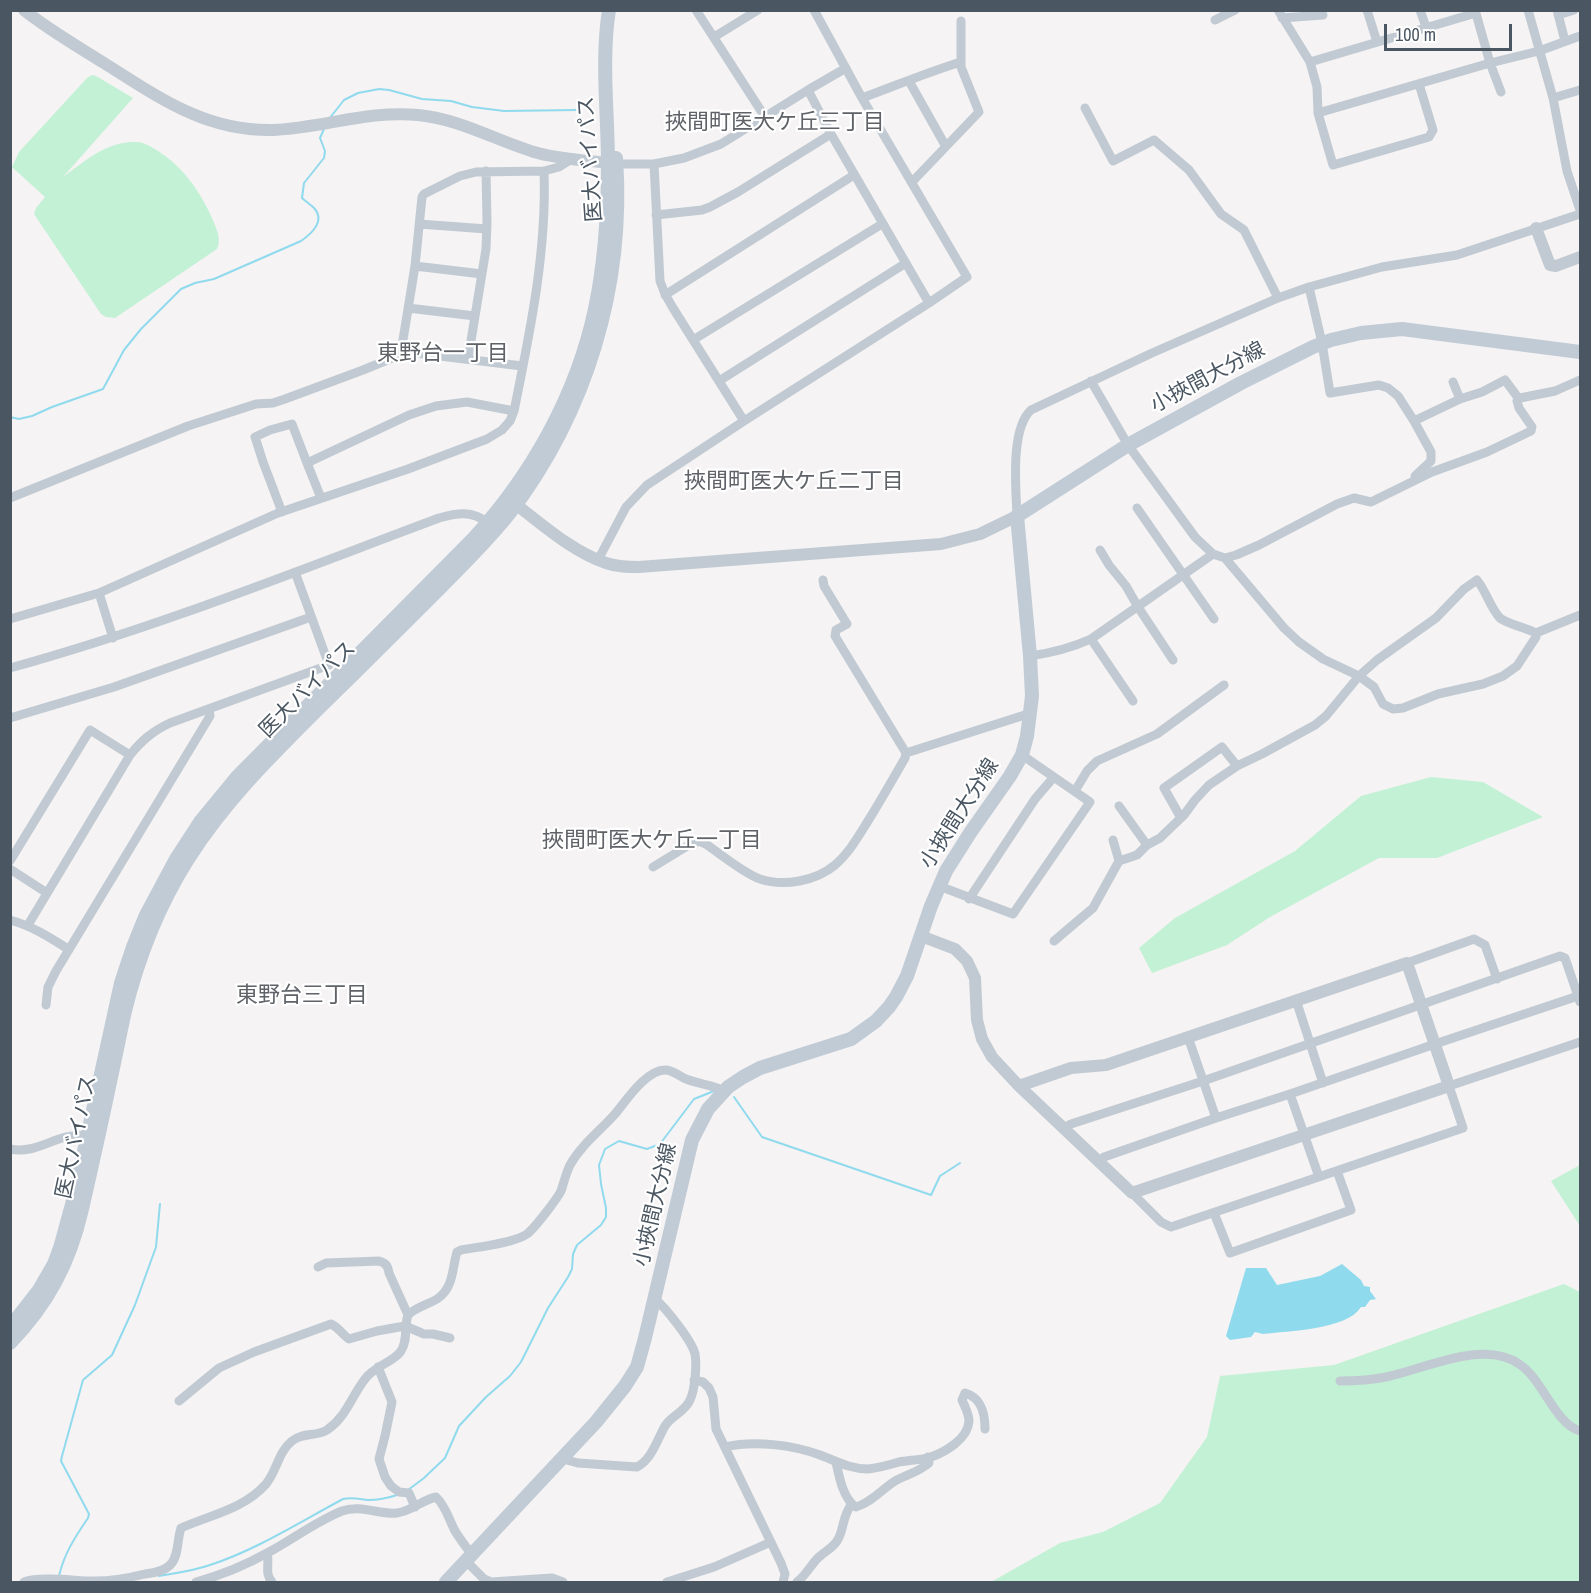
<!DOCTYPE html>
<meta charset="utf-8">
<style>
body{margin:0}
#map{position:relative;width:1591px;height:1593px;overflow:hidden;background:#f5f3f3;font-family:"Archivo Narrow",sans-serif}
canvas{display:block}
.frame{position:absolute;inset:0;border:12px solid #4a5661;pointer-events:none}
.scale{position:absolute;left:1384px;top:24px;width:128px;height:27px;box-sizing:border-box;border:3px solid #4a5661;border-top:0;padding-left:8px;font-size:18px;line-height:21px;white-space:nowrap;color:#4a5661;-webkit-text-stroke:4px #fff;paint-order:stroke}
</style>
<div id="map">
<canvas width="1591" height="1593"></canvas>
<div class="frame"></div>
<div class="scale">100 m</div>
</div>
<script>
const c = document.querySelector('canvas').getContext('2d');
c.lineJoin = 'round';
function fillPath(path, color) {
  c.fillStyle = color;
  c.fill(path, 'evenodd');
}
function trace(path, color, width, dash) {
  c.strokeStyle = color;
  c.lineWidth = width;
  c.lineCap = dash ? 'butt' : 'round';
  c.setLineDash(dash || []);
  c.stroke(path);
}
function drawText(font, color, halo, rows, align = 'center') {
  c.font = font + ' "Archivo Narrow","Noto Sans JP",sans-serif';
  c.lineWidth = 4.5;
  c.setLineDash([]);
  c.textBaseline = 'middle';
  c.strokeStyle = halo;
  c.fillStyle = color;
  for (const [text, x, y, turn = 0] of rows) {
    c.save();
    c.translate(x, y);
    c.rotate((+turn || 0) * Math.PI / 180);
    c.textAlign = isNaN(turn) ? turn : align;
    if (halo) c.strokeText(text, 0, 0);
    c.fillText(text, 0, 0);
    c.restore();
  }
}
const green = new Path2D(`
 M92,75L96,76L133,98L63,177C84,162 106,141 136,142C142,142 148,145 153,148C181,164 199,189 212,218C216,228 222,239 217,249L115,318L106,317L101,314L34,214L36,208L45,197L12,167L19,152L87,78Z
 M1431,777L1483,782L1543,817L1437,858H1379L1270,917L1227,945L1152,973L1139,948L1175,918L1295,851L1361,796Z
 M1580,1165V1226L1551,1181Z
 M1564,1284L1580,1292V1582H991L1060,1543L1103,1532L1160,1503L1207,1437L1220,1376L1334,1365Z`);
const water = new Path2D(`
 M1342,1264L1361,1280L1364,1286L1370,1287V1291L1376,1299L1370,1300L1365,1307H1361C1347,1330 1287,1331 1263,1334L1255,1332L1251,1337L1230,1340L1226,1336L1246,1268H1266L1277,1285L1320,1276Z`);
const stream = new Path2D(`
 M329,119L344,100L358,93L379,89L389,90L422,99L451,101L472,107L504,111L576,110
 M10,417L19,419L32,416L52,407L103,389L124,350L141,329L181,289L195,283L214,279L301,241C311,234 326,221 314,208C310,204 305,201 302,198L304,183L324,158L325,151L320,138L324,129
 M734,1097L762,1137L931,1195L940,1176L960,1163
 M408,1490L424,1478L445,1458L459,1426L486,1397L510,1376L521,1362L548,1308L568,1277L572,1269L573,1254L577,1245L601,1225L606,1217V1208L601,1184L599,1165L605,1149L619,1141L647,1149L660,1144L694,1099L714,1091
 M59,1576C64,1554 75,1537 88,1518L89,1514L61,1461L62,1456L83,1380L112,1355L135,1305L156,1247L160,1204
 M159,1576C176,1573 193,1571 210,1565C256,1550 300,1522 343,1499C352,1497 359,1499 368,1500C378,1500 388,1498 397,1495`);
const minor = new Path2D(`
 M696,10L765,117
 M1278,10L1310,62L1317,87L1318,113L1333,165L1429,137L1433,130L1419,84
 M1367,10L1377,42
 M1420,10L1426,27
 M1475,10L1490,63L1501,92
 M1528,10L1553,98L1567,171L1580,210
 M1557,10L1565,41
 M1558,15L1574,10
 M1282,18L1323,15
 M1215,20L1235,10
 M714,37L758,10
 M1310,62L1476,13
 M909,81L945,145
 M808,90L831,134L929,303
 M862,98C895,86 928,72 961,62
 M1553,98L1580,90
 M1085,108L1113,161L1154,140L1189,170L1221,214L1244,230L1278,298
 M1318,113L1490,63L1539,51L1580,36
 M616,164H654L684,158L721,144L808,90L846,68
 M654,164L660,281L665,294L673,308L744,421
 M912,182L979,112L961,67V21
 M656,215L702,210L710,207L738,192L831,134
 M419,224L487,229
 M415,266L482,274
 M1309,287L1322,343L1330,393L1379,385L1388,388L1398,396L1414,421L1460,399L1482,392L1505,380L1519,399
 M665,295L854,175
 M408,308L475,316
 M693,340L882,224
 M402,354V346L415,266L422,197L424,194L460,176L476,172L544,171L559,167L570,160
 M468,359L486,249L487,222L486,171
 M719,381L906,263
 M1091,381L1128,445L1195,537L1213,554L1225,558L1236,555L1259,545L1337,504L1354,498L1371,502L1432,472L1487,452L1531,431L1532,427L1519,408L1517,401L1520,398L1555,391L1580,380
 M1453,382L1460,399
 M1414,421L1431,452V461L1415,476
 M10,498L188,426L256,404L273,403L285,399L363,370L402,354L415,353L522,366
 M321,498L307,463L409,415L436,406L467,402L514,411
 M1137,508L1214,619
 M282,512L263,462L255,437L270,430L292,424L307,463
 M1017,516C1016,489 1010,429 1031,410L1152,353L1278,298L1309,287L1382,267L1457,255L1580,214
 M1100,550L1109,565L1126,586L1138,607L1173,660
 M598,560L626,507L647,485L744,421L929,303L967,277L862,98L814,10
 M99,593L113,638
 M10,619L99,593L278,513L408,469L487,439L502,430L510,421L514,411C530,332 547,251 544,171
 M1536,633V637L1517,666L1503,676L1483,684L1438,694L1403,708L1393,709L1383,704L1374,687L1359,676L1377,660L1436,618L1464,589L1477,580C1486,591 1491,609 1500,618C1506,623 1528,629 1536,633L1580,615
 M1091,639L1133,701
 M1030,656C1051,653 1071,648 1091,639L1213,554
 M10,668C156,628 297,571 439,518C457,513 472,510 488,523
 M10,718L114,687L311,617
 M906,753L1031,713
 M1075,791L1087,771L1097,761L1157,734L1224,685
 M1119,806L1147,845
 M1181,818L1164,788L1222,747L1237,766
 M1113,840L1119,861
 M10,861L90,730L130,755
 M653,867L689,845L699,841L706,844C720,854 745,874 760,879C784,887 816,881 835,865C849,853 858,837 868,821C881,800 893,779 905,758L906,753L835,636L836,630L847,624L824,586L823,580
 M10,869L47,893
 M939,886L1013,914L1090,802L1022,755
 M969,899L1035,799L1053,778
 M10,920C32,926 49,937 68,949
 M28,925L130,755C142,740 153,731 170,723L329,665L295,572
 M1054,941L1093,908L1119,861L1137,855L1147,845L1160,838L1184,815L1195,800L1209,785L1237,766L1262,754L1315,725L1326,716L1359,676L1323,659L1299,642L1284,628L1225,558
 M1407,963L1474,939L1485,945L1497,979
 M1296,1000L1323,1083
 M46,1005L48,987L56,971L210,716L209,709
 M1188,1037L1216,1118
 M1290,1094L1319,1177
 M1064,1128L1071,1124L1203,1081L1560,956L1565,958L1580,1002
 M10,1149C38,1155 58,1132 84,1136
 M1098,1162L1104,1157L1216,1118L1290,1094L1435,1044L1578,996
 M1132,1193L1161,1222L1171,1227L1463,1128L1449,1086L1580,1042
 M1214,1213L1230,1253L1351,1210L1337,1171
 M318,1267L326,1263L379,1261C386,1263 388,1266 389,1273L408,1315
 M378,1367L392,1402L385,1436L379,1459L385,1477L391,1486L399,1492L409,1493L415,1507
 M694,1380L703,1382L709,1388L713,1397L716,1429L781,1563L785,1574L783,1582
 M1340,1381C1355,1381 1371,1380 1386,1377C1425,1369 1483,1339 1519,1364C1543,1379 1554,1423 1580,1431
 M179,1401L219,1368L254,1352L331,1324C338,1327 343,1335 349,1339L377,1331L405,1326L424,1334H433L450,1338
 M725,1447C754,1440 793,1445 820,1455C836,1461 850,1469 868,1469C879,1468 889,1465 899,1462C910,1460 921,1460 931,1457C945,1452 968,1439 969,1421C969,1414 965,1407 962,1400L965,1393C982,1398 985,1414 985,1429
 M563,1459L578,1463L637,1467C652,1459 657,1440 665,1426C672,1415 685,1412 690,1400C695,1390 697,1365 695,1354C692,1341 666,1308 655,1299
 M836,1462C839,1476 843,1499 856,1507C872,1502 881,1490 895,1481C906,1475 919,1472 929,1463L928,1457
 M267,1553C270,1564 264,1573 272,1582
 M466,1561L484,1579L491,1582L552,1578L563,1582
 M24,1582C41,1576 75,1581 94,1581C111,1581 129,1578 145,1574C154,1573 165,1571 171,1564C179,1555 177,1539 181,1528C210,1515 244,1509 266,1484C277,1471 278,1452 292,1441C303,1432 316,1437 327,1430C347,1416 351,1397 365,1379C374,1366 394,1362 401,1351C408,1341 404,1326 408,1315C416,1307 427,1305 437,1299C454,1288 452,1268 457,1252L461,1250C477,1247 515,1243 527,1234C534,1229 557,1199 561,1191C564,1182 566,1173 570,1165C581,1145 600,1131 615,1114C626,1101 646,1070 665,1070C673,1070 679,1076 686,1079C699,1084 713,1085 725,1091
 M196,1582C222,1575 246,1565 269,1552C293,1539 317,1521 342,1511C361,1504 379,1515 397,1513C412,1511 422,1500 436,1497C446,1506 449,1520 455,1531C460,1539 466,1547 472,1555
 M667,1582L714,1567L771,1542
 M797,1582C805,1576 809,1568 816,1560C822,1553 832,1549 837,1541C844,1531 842,1517 851,1505`);
const tertiary = new Path2D(`
 M24,10C49,30 77,46 104,63C158,97 206,132 274,130C322,128 369,110 418,115C460,119 495,140 534,152C561,160 588,160 615,164
 M1536,228L1550,265L1556,266L1580,257
 M509,499C538,521 572,552 606,563C617,567 628,567 639,567L941,544L980,534L1017,516
 M921,936L955,949L967,961L975,978L977,1020L982,1039L992,1057L1019,1086L1132,1193L1449,1086L1407,963L1106,1065L1071,1068L1019,1086`);
const secondary = new Path2D(`
 M10,1327L39,1290L54,1264L60,1248L74,1197L121,983L133,947L146,915L176,859L200,822L237,777L473,539C532,475 577,394 595,309C605,262 608,213 608,165C608,114 601,60 609,10
 M10,1343C48,1304 70,1262 82,1209C92,1165 102,1121 111,1077C116,1055 120,1033 125,1011C138,958 159,905 188,859C227,798 274,753 325,702C360,668 395,633 429,599C457,571 485,544 509,514C587,412 625,285 616,158
 M446,1582L596,1422L625,1386L637,1367L645,1338L692,1140L708,1109L728,1087L743,1077L760,1068L851,1039L876,1021L889,1007L896,997L907,976L931,906L946,871L970,833L1010,776L1022,755L1027,736L1032,696L1030,656L1017,516L1128,445L1241,383L1313,347L1331,340L1361,333L1402,329L1580,352`);
const streetNames = [
 ["医大バイパス",591,159,-94],
 ["小挾間大分線",1208,378,-28],
 ["医大バイパス",308,690,-45],
 ["小挾間大分線",960,814,-57],
 ["医大バイパス",77,1137,-78],
 ["小挾間大分線",656,1205,-77]
];
const neighbourhoodNames = [
 ["挾間町医大ケ丘三丁目",775,123],
 ["東野台一丁目",443,354],
 ["挾間町医大ケ丘二丁目",794,482],
 ["挾間町医大ケ丘一丁目",652,841],
 ["東野台三丁目",302,996]
];
fillPath(green, '#c3f1d5');
fillPath(water, '#90daee');
trace(stream, '#90daee', 2);
trace(minor, '#c1cad2', 9);
trace(tertiary, '#c1cad2', 12);
trace(secondary, '#c1cbd6', 14);
drawText('21px', '#4a5661', '#fff', streetNames);
drawText('22px', '#5f6368', '#fff', neighbourhoodNames);
</script>
